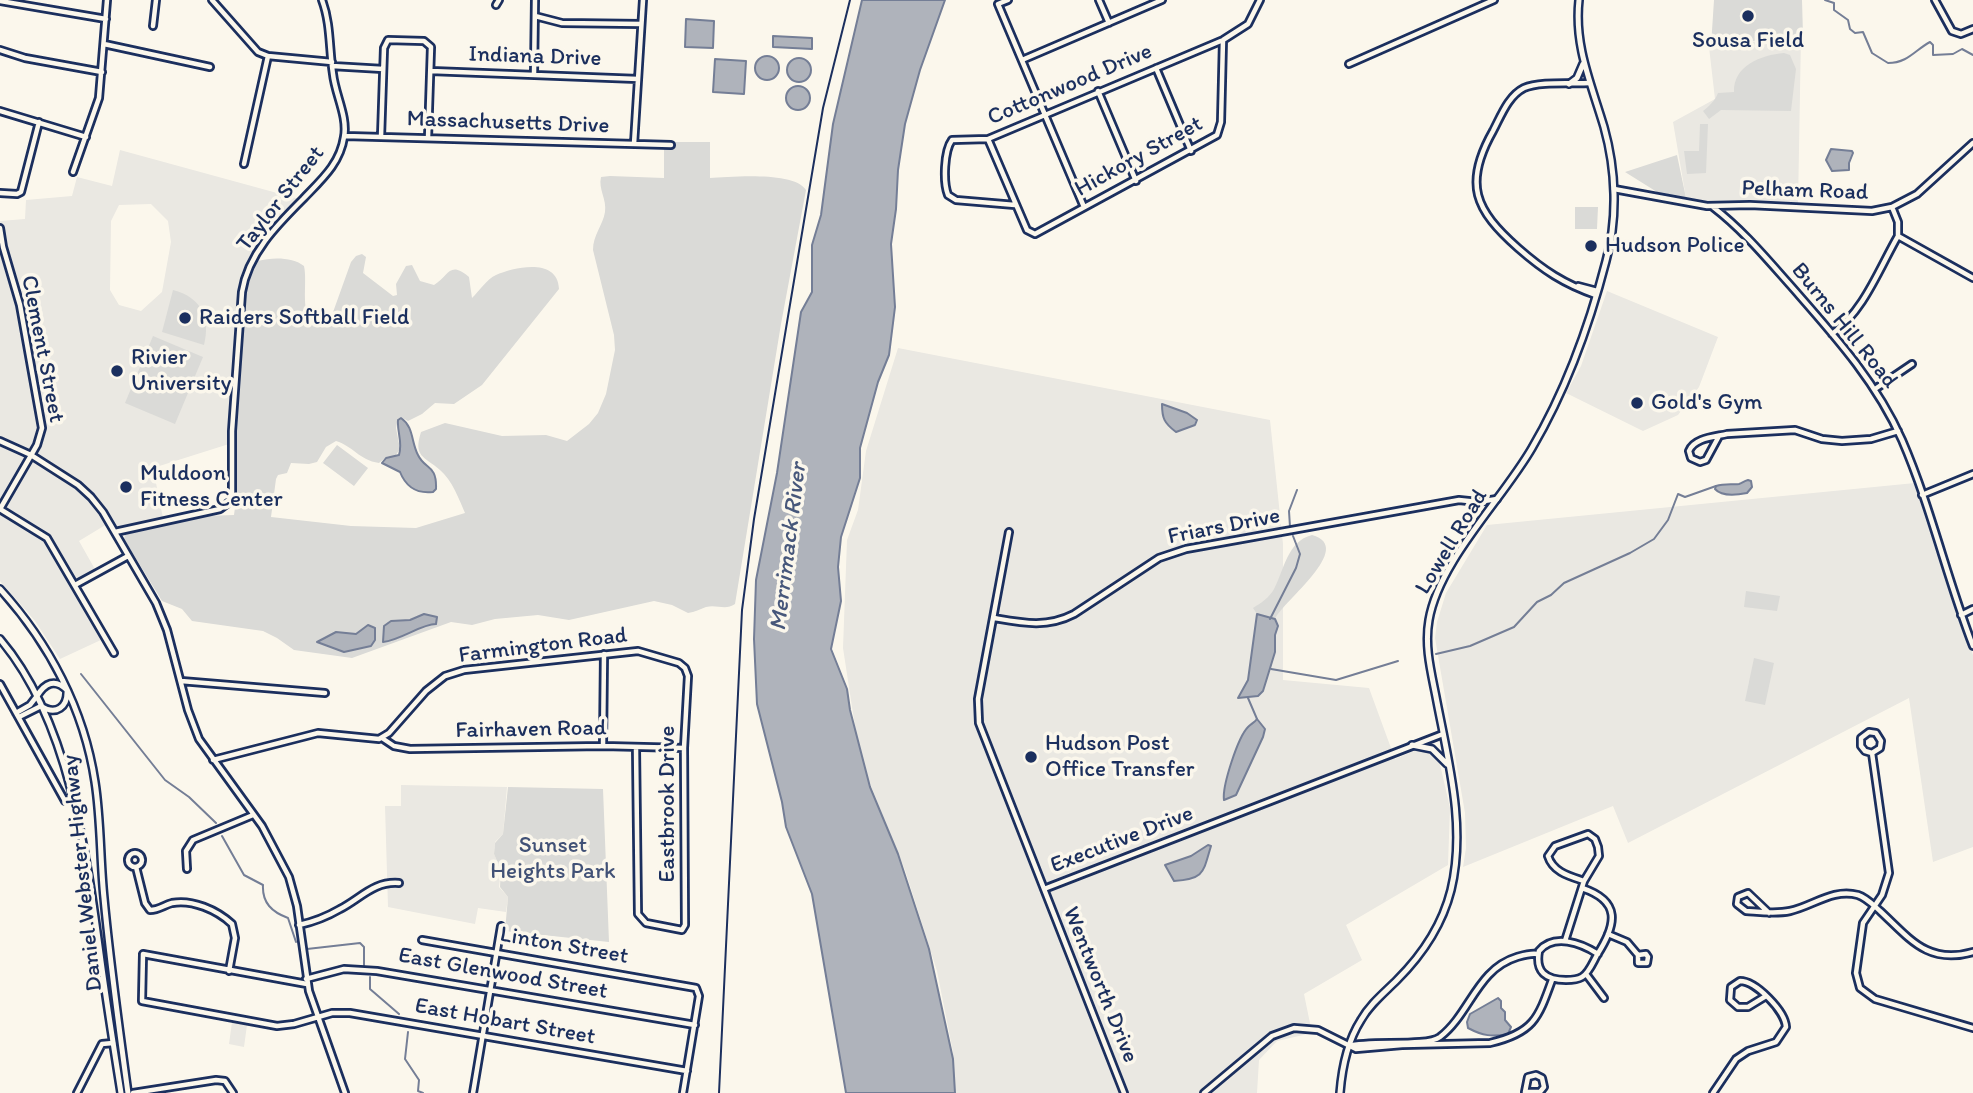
<!DOCTYPE html>
<style>
body{margin:0}
canvas{display:block;background:#fbf7ec}
</style>
<canvas width="1973" height="1093"></canvas>
<script>
const c = document.querySelector('canvas').getContext('2d');
c.lineJoin = 'round';
function fillPath(path, color) {
  c.fillStyle = color;
  c.fill(path, 'evenodd');
}
function trace(path, color, width, dash) {
  c.strokeStyle = color;
  c.lineWidth = width;
  c.lineCap = dash ? 'butt' : 'round';
  c.setLineDash(dash || []);
  c.stroke(path);
}
function drawText(font, color, halo, rows, align = 'center') {
  c.font = font + ' Itim,sans-serif';
  c.lineWidth = 7;
  c.setLineDash([]);
  c.textBaseline = 'middle';
  c.strokeStyle = halo;
  c.fillStyle = color;
  for (const [text, x, y, turn = 0] of rows) {
    c.save();
    c.translate(x, y);
    c.rotate((+turn || 0) * Math.PI / 180);
    c.textAlign = isNaN(turn) ? turn : align;
    if (halo) c.strokeText(text, 0, 0);
    c.fillText(text, 0, 0);
    c.restore();
  }
}
const built = new Path2D(`
 M1801,36L1798,205L1717,203L1686,198L1673,122L1715,99L1709,47Z
 M120,150L299,199L254,251L245,269L241,286L229,444L153,468L163,518L117,528L112,521L79,541L96,571L71,585L103,639L60,659L35,621L0,581V221L25,219L26,200L72,196L77,177L112,186ZM151,204L168,221L171,242L162,292L141,311L119,305L110,290L111,221L119,205Z
 M1607,291L1718,337L1699,387L1678,415L1643,431L1566,393L1581,366Z
 M898,348L1270,420L1283,544V680L1369,688L1395,759L1419,749H1430L1439,760L1450,808L1448,865L1346,925L1362,960L1304,994L1312,1033L1277,1041L1259,1060L1257,1093H953V1052L937,971L905,870L860,759L843,648L847,540L858,510L866,451Z
 M1915,483L1973,655V847L1933,862L1909,698L1628,843L1613,806L1463,867L1466,848L1465,813L1435,638L1437,622L1446,593L1487,525Z
 M401,785L507,787L503,834L495,842L494,854L501,870L499,887L508,897L506,912L478,908L475,924L388,907L385,806H401Z
 M232,1022L247,1025L244,1047L229,1044Z`);
const green = new Path2D(`
 M1714,0H1802L1803,35L1711,46Z
 M1784,53L1790,55L1796,69L1791,111L1721,110L1709,119L1703,111C1708,107 1715,101 1718,93L1734,92C1733,66 1761,55 1784,53Z
 M1700,124H1708L1706,173L1687,174L1684,151H1699Z
 M672,142H710V178C731,177 794,171 806,190L781,324L735,604C725,611 717,604 706,607C700,609 695,612 688,613L672,605L654,601L569,620L538,615L495,619L472,625L451,622L352,658L294,650L277,638L263,631L192,621L182,609L162,601L124,539L125,535L130,533L205,516L234,515L236,500L234,450L246,291L250,274L258,261C272,257 293,257 304,266C308,284 299,314 315,326L326,322L332,315L351,262L356,256L362,254L366,257L363,273L393,296L397,295L396,284L406,266L412,265L420,281L434,285C449,276 449,260 469,277L472,298C479,291 487,279 496,275C514,267 558,257 559,289L482,385L454,404L435,403L422,414L408,421L401,417L398,419L396,428L400,449L395,456L386,457L379,463C359,460 353,446 336,441L326,447L317,462L309,464L291,463L287,473L278,475L276,479L271,517L351,526L416,528L465,513C459,499 452,480 440,470C424,456 413,457 421,432L445,423L502,436L546,435L567,441L589,424L598,413L606,394L615,350L614,335L593,250C593,235 603,225 605,212C607,199 598,189 601,177L610,176L664,178V149H672Z
 M1677,155L1686,198L1657,192L1625,172Z
 M1575,207H1598L1597,229H1575Z
 M173,290C201,297 211,318 204,345L162,332Z
 M153,336L203,357L175,424L125,403Z
 M337,445L368,468L354,486L323,463Z
 M1312,535C1356,547 1283,601 1275,619L1257,614L1253,608C1261,603 1269,598 1274,589C1284,571 1287,541 1312,535Z
 M1746,591L1780,596L1777,611L1744,607Z
 M1754,658L1774,663L1765,705L1745,701Z
 M508,787L603,789L609,942L505,931L508,897L500,887L501,870L494,854L495,843L503,834Z`);
const water = new Path2D(`
 M862,0H945L920,70L905,124L898,170L896,209L891,244L895,307L889,355L878,382L860,448V478L841,537L838,567L841,601L831,649L847,689L850,710L870,787L898,854L929,949L953,1059L955,1093H846L812,894L786,827L782,802L757,704L754,639L756,580L777,473L801,312L812,292V245L821,215L833,124Z
 M686,19L714,21L713,48L685,47Z
 M773,36L812,38V49L773,47Z
 M755 68a12 12 0 1 1 24 0a12 12 0 1 1-24 0Z
 M787 70a12 12 0 1 1 24 0a12 12 0 1 1-24 0Z
 M715,59L746,61L744,94L713,92Z
 M786 98a12 12 0 1 1 24 0a12 12 0 1 1-24 0Z
 M1831,149L1852,151L1853,153L1849,163V170L1832,171L1826,160Z
 M1162,404L1187,413L1197,420L1195,425L1176,432C1164,423 1162,418 1162,404Z
 M401,418C414,427 411,442 418,455C425,470 437,464 436,489L433,492C416,494 406,487 400,472L382,463L386,458L399,455C403,442 397,433 398,420Z
 M1748,480L1751,481L1752,487L1747,493C1737,495 1722,497 1715,489L1716,486C1725,483 1735,485 1739,484C1742,483 1744,481 1748,480Z
 M424,614L437,617L436,624C421,624 401,640 383,642L384,626L391,621L410,620Z
 M1257,614L1275,619L1278,626L1275,635V652L1263,691L1258,696L1238,698L1248,680Z
 M368,625L375,628V640L371,646L344,652L317,642L336,632L356,634Z
 M1257,719L1265,729L1263,737L1236,795L1224,800C1222,786 1238,737 1248,727C1251,724 1255,722 1257,719Z
 M1208,845L1211,846C1203,872 1205,879 1174,881L1165,865L1191,856Z
 M1498,998L1501,1001V1008L1505,1012V1020L1511,1027L1508,1034C1492,1037 1483,1036 1468,1028L1467,1022L1470,1014Z`);
const stream = new Path2D(`
 M1825,0L1834,3V10L1848,20L1850,29L1855,33L1863,32L1872,53L1888,63C1908,63 1915,50 1930,42L1933,45V55L1953,54L1962,49L1973,55
 M1290,527L1289,511L1297,490
 M1270,619L1296,568L1300,554L1293,536
 M1436,654L1470,646L1514,627L1537,602L1551,595L1564,583L1630,553L1654,539L1668,520L1678,494L1685,497L1716,486
 M1271,669L1336,680L1398,661
 M81,674L165,780L189,797L216,823
 M1248,698L1257,719
 M222,836L244,875L263,885C262,903 272,912 288,918L296,942
 M307,949L360,943L364,947V966
 M370,977V989L399,1014
 M408,1032L405,1059L419,1080L418,1091L423,1093`);
const minor = new Path2D(`
 M212,0L258,52L268,56L332,62
 M1008,0L998,4L1084,207
 M1099,0L1109,23
 M1935,0L1952,31L1961,34L1973,29
 M0,1L106,19
 M496,5L499,0
 M535,16L562,23L641,24
 M153,26L156,0
 M104,44L210,67
 M0,50L25,58L102,72
 M1022,60L1162,0
 M1349,64L1494,0
 M332,66L383,69
 M1156,68L1191,151
 M431,71L638,79
 M534,75L535,0
 M1589,83C1571,84 1539,81 1524,88C1508,96 1501,116 1493,131C1463,184 1475,210 1518,248C1543,270 1564,284 1596,295
 M1098,91L1136,181
 M0,111L86,137
 M345,136L671,145
 M381,137L384,48L388,40L424,41L431,47L428,138
 M988,139L1027,230L1035,234L1217,135L1221,122L1223,40
 M634,144L643,0
 M244,164L268,56
 M73,172L99,98L107,0
 M1614,189L1707,206L1750,205L1872,211L1892,207L1917,194L1973,143
 M0,193L17,194L21,192L39,122
 M1015,205L956,200L948,195C943,182 944,151 952,140L988,139L1223,40L1248,24L1260,0
 M1713,207C1743,230 1766,258 1791,286C1833,334 1876,381 1902,440C1931,507 1947,579 1973,646
 M0,228L3,247L20,305L42,428L37,445L0,509L47,538L114,653
 M1898,236L1973,278
 M1578,286L1597,291
 M1832,334C1864,311 1879,269 1898,236V222L1892,207
 M1875,389L1912,364
 M1719,436L1706,460L1700,462L1691,458L1689,451C1694,438 1714,437 1727,434L1795,430L1822,439L1842,441L1871,439L1898,431
 M0,441L31,455L78,485L91,497L103,512L156,603L167,630L188,710L199,739L262,826L289,877L297,906L309,991L345,1093
 M1922,495L1973,474
 M115,532L220,509L232,500V431L242,292C248,254 277,225 303,199C321,180 340,164 344,137C348,117 335,94 333,74C329,49 331,24 322,0
 M1009,532L978,699L979,723L1124,1093
 M75,585L128,556
 M1961,615L1973,609
 M994,618C1023,623 1047,628 1074,614L1159,558L1186,549L1459,500L1478,502L1497,499
 M181,681L325,693
 M0,684L65,801
 M16,713L30,705L37,696
 M19,717L41,706
 M382,738L394,746L410,749L603,746L684,748
 M603,746L604,654
 M1872,753L1880,748L1881,741L1876,733L1869,732L1861,738V746L1865,751L1872,753L1889,873L1882,895L1863,923L1856,973L1860,988L1875,999L1973,1028
 M213,760L318,733L379,739L389,733L426,691L445,676L464,670L638,651L679,663L685,668L688,676L684,748L685,925L682,930L646,923L638,914L636,748
 M128 860a7 7 0 1 1 14 0a7 7 0 1 1-14 0Z
 M136,867L145,903L150,910C159,910 164,905 172,903C192,899 217,910 232,924L235,938L229,971
 M187,869L186,851L193,840L253,815
 M1582,888C1621,901 1617,924 1597,955C1593,962 1589,973 1582,977C1577,980 1571,980 1566,980C1546,980 1535,972 1539,951C1554,933 1581,943 1598,954
 M1044,889L1443,734
 M1769,913L1748,893L1738,897L1737,904L1746,911C1761,912 1776,914 1790,911C1813,906 1833,888 1858,895C1867,898 1873,905 1880,911C1910,939 1928,965 1973,952
 M299,925C313,922 328,916 340,909C361,898 374,881 399,883
 M1608,934L1627,942L1638,955V963H1647L1648,957L1646,954L1638,955
 M422,940L696,988L699,996L683,1093
 M1565,941L1584,881L1599,856L1598,847L1595,839L1588,834L1555,846L1548,856C1553,872 1569,876 1584,881
 M1586,974L1604,998
 M306,979L344,969L377,971L695,1025
 M307,984L143,954L142,1001L277,1026L294,1024L332,1013H350L687,1071
 M1349,1046C1371,1040 1426,1047 1440,1037C1470,1014 1477,969 1517,957C1524,955 1530,953 1537,954
 M77,1093L102,1044L113,1043
 M133,1093L216,1080L225,1081L233,1093
 M473,1093L501,926
 M1204,1093L1272,1036L1294,1028L1318,1030L1356,1049L1402,1045L1490,1043C1533,1033 1538,1019 1552,980
 M1525,1093V1092L1528,1077L1536,1075L1542,1078L1544,1087L1540,1092H1525
 M1713,1093L1736,1059L1748,1051L1776,1042L1786,1027C1785,1011 1756,981 1740,981L1731,987L1730,1000L1738,1007H1748L1766,996`);
const major = new Path2D(`
 M1569,84L1577,78L1583,64
 M0,589C49,643 84,709 95,782C101,820 100,859 104,898C110,963 119,1028 128,1093
 M0,639C70,721 87,857 101,961C107,1005 114,1049 121,1093
 M37,696C45,683 55,678 67,690C68,707 56,716 41,706
 M1412,745L1432,749L1447,764
 M1340,1093C1342,1067 1347,1042 1361,1020C1370,1004 1384,993 1397,980C1423,954 1442,926 1451,890C1466,828 1449,764 1437,702C1432,675 1424,648 1429,620C1439,561 1502,500 1532,448C1566,390 1589,327 1606,261C1618,218 1616,170 1604,127C1591,83 1574,46 1579,0`);
const rail = new Path2D(`
 M719,1093L742,610L754,519L823,108L850,0`);
const markers = [
 [1748,16,7,"#1b2f5e"],
 [1591,246,7,"#1b2f5e"],
 [185,318,7,"#1b2f5e"],
 [117,371,7,"#1b2f5e"],
 [1637,403,7,"#1b2f5e"],
 [126,487,7,"#1b2f5e"],
 [1031,757,7,"#1b2f5e"]
];
const poiNames = [
 ["Sousa Field",1748,41,"center"],
 ["Hudson Police",1605,246],
 ["Raiders Softball Field",199,318],
 ["Rivier",131,358],
 ["University",131,384],
 ["Gold's Gym",1651,403],
 ["Muldoon",140,474],
 ["Fitness Center",140,500],
 ["Hudson Post",1045,744],
 ["Office Transfer",1045,770]
];
const streetNames = [
 ["Indiana Drive",535,57,2],
 ["Cottonwood Drive",1070,85,-23],
 ["Massachusetts Drive",508,123,2],
 ["Hickory Street",1139,157,-29],
 ["Pelham Road",1805,191,2],
 ["Taylor Street",281,199,-52],
 ["Burns Hill Road",1844,326,51],
 ["Clement Street",42,349,79],
 ["Friars Drive",1224,527,-11],
 ["Lowell Road",1452,542,-59],
 ["Farmington Road",543,646,-7],
 ["Fairhaven Road",531,730,-1],
 ["Eastbrook Drive",668,804,-90],
 ["Executive Drive",1122,840,-21],
 ["Daniel Webster Highway",83,873,-96],
 ["Linton Street",564,946,10],
 ["East Glenwood Street",503,974,10],
 ["Wentworth Drive",1100,985,68],
 ["East Hobart Street",505,1022,10]
];
const parkNames = [
 ["Sunset",553,846],
 ["Heights Park",553,872]
];
const waterNames = [
 ["Merrimack River",789,547,-83]
];
fillPath(built, '#eae8e2');
fillPath(green, '#dadad7');
fillPath(water, '#afb3bb');
trace(water, '#747e96', 2);
trace(stream, '#747e96', 2);
trace(minor, '#1b2f5e', 10);
trace(major, '#1b2f5e', 10);
trace(minor, '#fbf7ec', 4.5);
trace(major, '#fbf7ec', 5);
trace(rail, '#1b2f5e', 2);
for (const [x, y, r, color] of markers) {
  const dot = new Path2D();
  dot.arc(x, y, r, 0, 2 * Math.PI);
  c.fillStyle = color;
  c.fill(dot);
  trace(dot, '#fbf7ec', 2.5);
}
drawText('23px', '#1b2f5e', '#fbf7ec', poiNames, 'left');
drawText('23px', '#1b2f5e', '#fbf7ec', streetNames);
drawText('23px', '#415176', '#fbf7ec', parkNames);
drawText('italic 24px', '#47577a', '#fbf7ec', waterNames);
</script>
